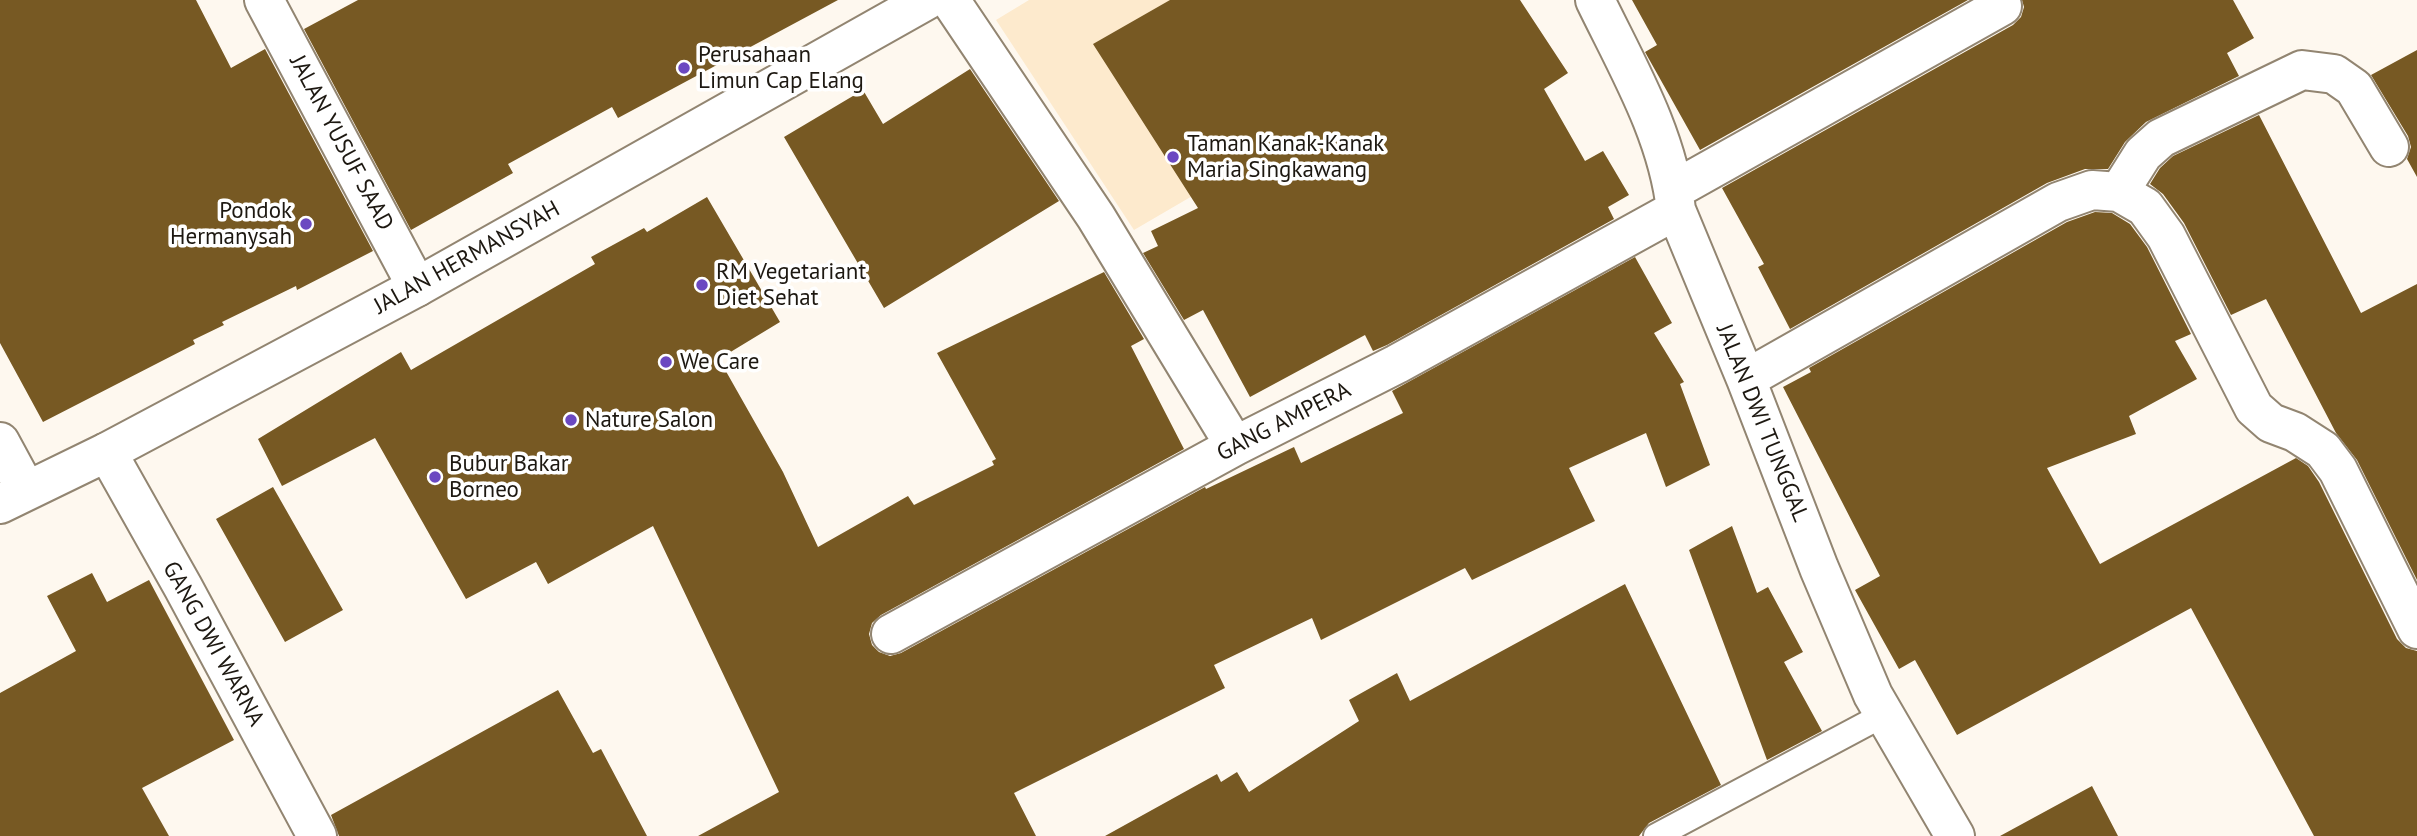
<!DOCTYPE html>
<style>
body{margin:0}
canvas{display:block;background:#fef8ef}
</style>
<canvas width="2417" height="836"></canvas>
<script>
const c = document.querySelector('canvas').getContext('2d');
c.lineJoin = 'round';
function fillPath(path, color) {
  c.fillStyle = color;
  c.fill(path, 'evenodd');
}
function trace(path, color, width, dash) {
  c.strokeStyle = color;
  c.lineWidth = width;
  c.lineCap = dash ? 'butt' : 'round';
  c.setLineDash(dash || []);
  c.stroke(path);
}
function drawText(font, color, halo, rows, align = 'center') {
  c.font = font + ' "PT Sans",sans-serif';
  c.lineWidth = 7;
  c.setLineDash([]);
  c.textBaseline = 'middle';
  c.strokeStyle = halo;
  c.fillStyle = color;
  for (const [text, x, y, turn = 0] of rows) {
    c.save();
    c.translate(x, y);
    c.rotate((+turn || 0) * Math.PI / 180);
    c.textAlign = isNaN(turn) ? turn : align;
    if (halo) c.strokeText(text, 0, 0);
    c.fillText(text, 0, 0);
    c.restore();
  }
}
const built = new Path2D(`
 M1029,0H1338L1386,83L1134,230L996,20Z`);
const building = new Path2D(`
 M0,0H196L231,68L265,49L373,251L297,290L296,286L222,322L224,325L193,340L195,344L43,422L0,343Z
 M358,0H838L618,118L612,107L508,164L513,173L411,230L304,29Z
 M1170,0H1520L1568,73L1544,89L1585,161L1603,151L1629,195L1608,207L1614,219L1387,345L1373,351L1365,335L1250,397L1203,310L1184,320L1143,253L1158,246L1151,231L1198,208L1093,44Z
 M1632,0H1968L1700,150L1645,52L1657,45Z
 M2022,0H2233L2254,38L2227,53L2239,76L2146,122L2125,142L2108,169H2085L2047,183L1790,329L1758,267L1764,264L1722,188L2013,25L2021,17L2024,7Z
 M2417,50V177L2407,159L2411,147L2408,136L2371,75Z
 M970,69L1059,201L884,308L784,137L863,90L883,124Z
 M2259,115L2361,313L2417,284V580L2357,460L2336,433L2266,299L2231,315L2184,223L2163,194L2150,184L2160,168L2173,156Z
 M707,197L780,322L719,359L783,472L818,547L908,496L914,505L994,465L992,461L996,459L937,353L1104,272L1144,339L1131,346L1184,449L881,615L872,623L869,634L872,645L879,652L890,656L901,653L1205,487L1206,489L1294,447L1301,463L1403,413L1392,391L1635,257L1672,323L1654,333L1684,382L1680,384L1710,465L1666,487L1646,433L1569,468L1595,521L1472,580L1465,568L1321,640L1312,618L1214,665L1225,688L1014,793L1036,836H698L779,792L653,526L548,584L536,562L466,599L375,438L282,486L258,439L401,352L411,370L595,264L591,257L644,228L647,232Z
 M2095,212L2112,213L2130,224L2147,247L2191,334L2175,341L2197,379L2129,416L2136,434L2047,468L2100,564L2296,458L2308,466L2319,482L2397,639L2406,648L2417,651V836H2314L2191,608L1957,735L1915,660L1899,669L1855,590L1880,576L1783,387L1811,372L1809,368L2067,222Z
 M273,487L343,610L285,642L216,519Z
 M1732,526L1757,593L1768,587L1803,652L1784,662L1822,731L1767,760L1689,550Z
 M92,573L107,602L149,580L234,740L142,788L169,836H0V693L76,651L47,596Z
 M1625,584L1721,785L1649,823L1639,836H1105L1217,774L1221,782L1237,772L1249,792L1359,721L1349,700L1397,673L1410,701Z
 M558,690L593,753L601,749L647,836H339L331,815Z
 M2092,786L2118,836H2000Z`);
const lane = new Path2D(`
 M1656,836L1885,714`);
const street = new Path2D(`
 M264,0L417,287
 M950,0L1096,217L1235,446
 M1595,0C1627,66 1668,135 1676,210L1746,379L1819,568L1873,695L1955,836
 M1674,190L2002,6
 M2119,192L2143,154L2161,138L2302,70L2334,74L2354,88L2389,147
 M1746,379L2058,202L2092,190L2119,192L2145,207L2166,236L2254,408L2271,423L2295,432L2323,450L2338,470L2417,629
 M0,442L26,490
 M107,452L183,587L317,836
 M891,634L1235,446L1397,364L1676,210`);
const secondary = new Path2D(`
 M0,504L107,452L417,287L927,0`);
const markers = [
 [684,68,7,"#6b48c1"],
 [1173,157,7,"#6b48c1"],
 [306,224,7,"#6b48c1"],
 [702,285,7,"#6b48c1"],
 [666,362,7,"#6b48c1"],
 [571,420,7,"#6b48c1"],
 [435,477,7,"#6b48c1"]
];
const poiNames = [
 ["Perusahaan",698,55],
 ["Limun Cap Elang",698,81],
 ["Taman Kanak-Kanak",1187,144],
 ["Maria Singkawang",1187,170],
 ["Pondok",292,211,"right"],
 ["Hermanysah",292,237,"right"],
 ["RM Vegetariant",716,272],
 ["Diet Sehat",716,298],
 ["We Care",680,362],
 ["Nature Salon",585,420],
 ["Bubur Bakar",449,464],
 ["Borneo",449,490]
];
const streetNames = [
 ["JALAN YUSUF SAAD",341,143,62],
 ["JALAN HERMANSYAH",467,258,-29],
 ["GANG AMPERA",1284,422,-27],
 ["JALAN DWI TUNGGAL",1762,423,68],
 ["GANG DWI WARNA",213,644,61]
];
fillPath(built, '#fdeacd');
fillPath(building, '#775923');
trace(lane, '#928571', 28);
trace(street, '#928571', 42);
trace(secondary, '#928571', 42);
trace(lane, '#fff', 24);
trace(street, '#fff', 38);
trace(secondary, '#fff', 38);
for (const [x, y, r, color] of markers) {
  const dot = new Path2D();
  dot.arc(x, y, r, 0, 2 * Math.PI);
  c.fillStyle = color;
  c.fill(dot);
  trace(dot, '#fff', 2.5);
}
drawText('23px', '#1d1811', '#fff', poiNames, 'left');
drawText('23px', '#1d1811', '#fff', streetNames);
</script>
